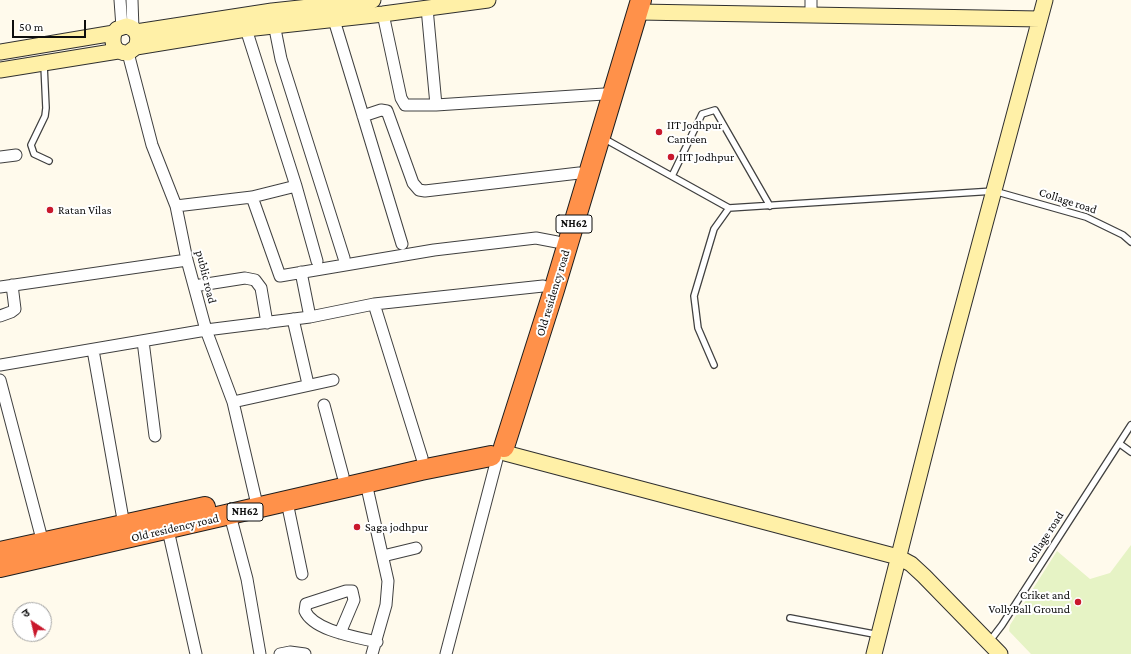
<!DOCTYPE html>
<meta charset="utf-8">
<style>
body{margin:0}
#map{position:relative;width:1131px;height:654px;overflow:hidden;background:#fffaec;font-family:"Crimson Pro","Noto Sans Devanagari",serif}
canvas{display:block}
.north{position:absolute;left:12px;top:602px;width:40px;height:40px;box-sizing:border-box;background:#fff;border:1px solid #9e9e9e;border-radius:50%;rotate:325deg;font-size:11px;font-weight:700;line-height:16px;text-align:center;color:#0d0d0d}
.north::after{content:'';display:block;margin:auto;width:14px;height:18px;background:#c9182c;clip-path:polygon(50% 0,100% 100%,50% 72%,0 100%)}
.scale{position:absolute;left:12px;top:20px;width:74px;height:18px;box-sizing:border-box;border:2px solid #0d0d0d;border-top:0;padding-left:5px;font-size:12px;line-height:14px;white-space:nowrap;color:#0d0d0d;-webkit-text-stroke:3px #fff;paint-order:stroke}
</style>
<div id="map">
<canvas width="1131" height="654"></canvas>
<div class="north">उ</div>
<div class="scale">50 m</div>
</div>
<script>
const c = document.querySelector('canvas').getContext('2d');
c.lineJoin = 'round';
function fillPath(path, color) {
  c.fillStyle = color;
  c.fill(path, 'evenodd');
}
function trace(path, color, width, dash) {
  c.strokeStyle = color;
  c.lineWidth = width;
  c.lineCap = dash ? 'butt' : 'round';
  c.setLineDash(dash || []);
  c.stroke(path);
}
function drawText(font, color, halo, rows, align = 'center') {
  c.font = font + ' "Crimson Pro",serif';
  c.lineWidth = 4;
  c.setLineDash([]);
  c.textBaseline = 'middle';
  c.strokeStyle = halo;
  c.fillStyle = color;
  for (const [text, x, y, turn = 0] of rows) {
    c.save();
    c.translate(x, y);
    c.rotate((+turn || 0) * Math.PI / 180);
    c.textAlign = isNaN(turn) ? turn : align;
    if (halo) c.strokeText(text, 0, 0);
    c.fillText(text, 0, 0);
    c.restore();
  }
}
const pitch = new Path2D(`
 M1131,545V654H1031L1009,631L1010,625L1057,551L1090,579L1110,573Z`);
const lane = new Path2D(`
 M44,65L46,108L45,116L31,145L34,154L49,161
 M603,138L729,208L994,191L1086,217L1123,235L1131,242
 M672,176L702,114L715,110L770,206
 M714,365L698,328L694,296L714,229L729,208
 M1120,444L1131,452
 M790,618L879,635
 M989,642L1002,625L1131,425`);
const street = new Path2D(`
 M120,0L122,27
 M132,0L133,29
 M811,0V14
 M427,8L436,105
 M383,14L401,98L405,105H436L604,94
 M273,19L281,59L344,258
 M334,20L402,244
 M246,29L296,186L317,261
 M128,53L152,145L176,206L187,260L206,330L233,402L258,509
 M363,116L381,110L387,111L413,183L419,190L425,191L579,173
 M0,157L16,155
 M252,197L280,276L434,250L536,238L557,242
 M176,206L252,197L296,186
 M301,272L310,317
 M194,286L245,278L255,280L261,288L267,323
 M0,287L187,260
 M374,304L422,458
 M0,316L11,312L15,309L12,285
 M293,319L308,384
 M143,341L155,436
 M93,350L124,525
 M0,365L206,330L310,317L374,304L543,286
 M0,380L43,543
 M233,402L333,380
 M324,405L343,476
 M366,483L388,581L386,605L372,654
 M287,502L302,574
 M230,515L247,579L260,654
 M168,530L196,654
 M383,556L416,548
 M340,633L354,600L352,591H346L306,604L305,611C314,631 357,637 377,642
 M280,654L290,652L305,654
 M446,654L497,459`);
const secondary = new Path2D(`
 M639,12L1040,19
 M136,32L272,11L373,0
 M136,47L246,29L383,14L488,0
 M0,52L114,33L117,29L126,26C137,28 140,37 136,47L128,53C115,53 111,45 114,33
 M0,70L118,51
 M505,453L898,557L911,564L924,576L1000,654
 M874,654L948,362L1045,0`);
const highway = new Path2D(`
 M504,447L554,290L641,0
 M0,552L205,507
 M0,567L421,470L491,456`);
const markers = [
 [659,132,4,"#c9182c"],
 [671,157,4,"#c9182c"],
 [50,210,4,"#c9182c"],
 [357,527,4,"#c9182c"],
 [1078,602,4,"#c9182c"]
];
const shields = [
 [574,224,36],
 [245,512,36]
];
const shieldNames = [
 ["NH62",574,224],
 ["NH62",245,512]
];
const poiNames = [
 ["IIT Jodhpur",667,125],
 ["Canteen",667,139],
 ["IIT Jodhpur",679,157],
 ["Ratan Vilas",58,210],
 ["Saga jodhpur",365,527],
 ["Criket and",1070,595,"right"],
 ["VollyBall Ground",1070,609,"right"]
];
const streetNames = [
 ["Collage road",1068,201,18],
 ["public road",206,277,76],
 ["Old residency road",553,293,-73],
 ["Old residency road",175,528,-13],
 ["collage road",1045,537,-57]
];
fillPath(pitch, '#e6f3c5');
trace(lane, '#404040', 8);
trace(street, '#404040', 13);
trace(secondary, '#2f2f2f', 17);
trace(highway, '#1e1e1e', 22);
trace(lane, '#fff', 5.5);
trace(street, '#fff', 11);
trace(secondary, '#fff0a7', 15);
trace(highway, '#ff914a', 20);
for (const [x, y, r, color] of markers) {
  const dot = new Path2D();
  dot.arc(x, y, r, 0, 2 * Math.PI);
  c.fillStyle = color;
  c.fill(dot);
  trace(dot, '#fff', 1.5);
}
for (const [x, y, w] of shields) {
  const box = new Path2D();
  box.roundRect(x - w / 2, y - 9, w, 18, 3);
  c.fillStyle = '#fff';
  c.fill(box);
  trace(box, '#0d0d0d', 1);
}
drawText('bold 11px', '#0d0d0d', null, shieldNames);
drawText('12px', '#0d0d0d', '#fff', poiNames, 'left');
drawText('12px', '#0d0d0d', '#fff', streetNames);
</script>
